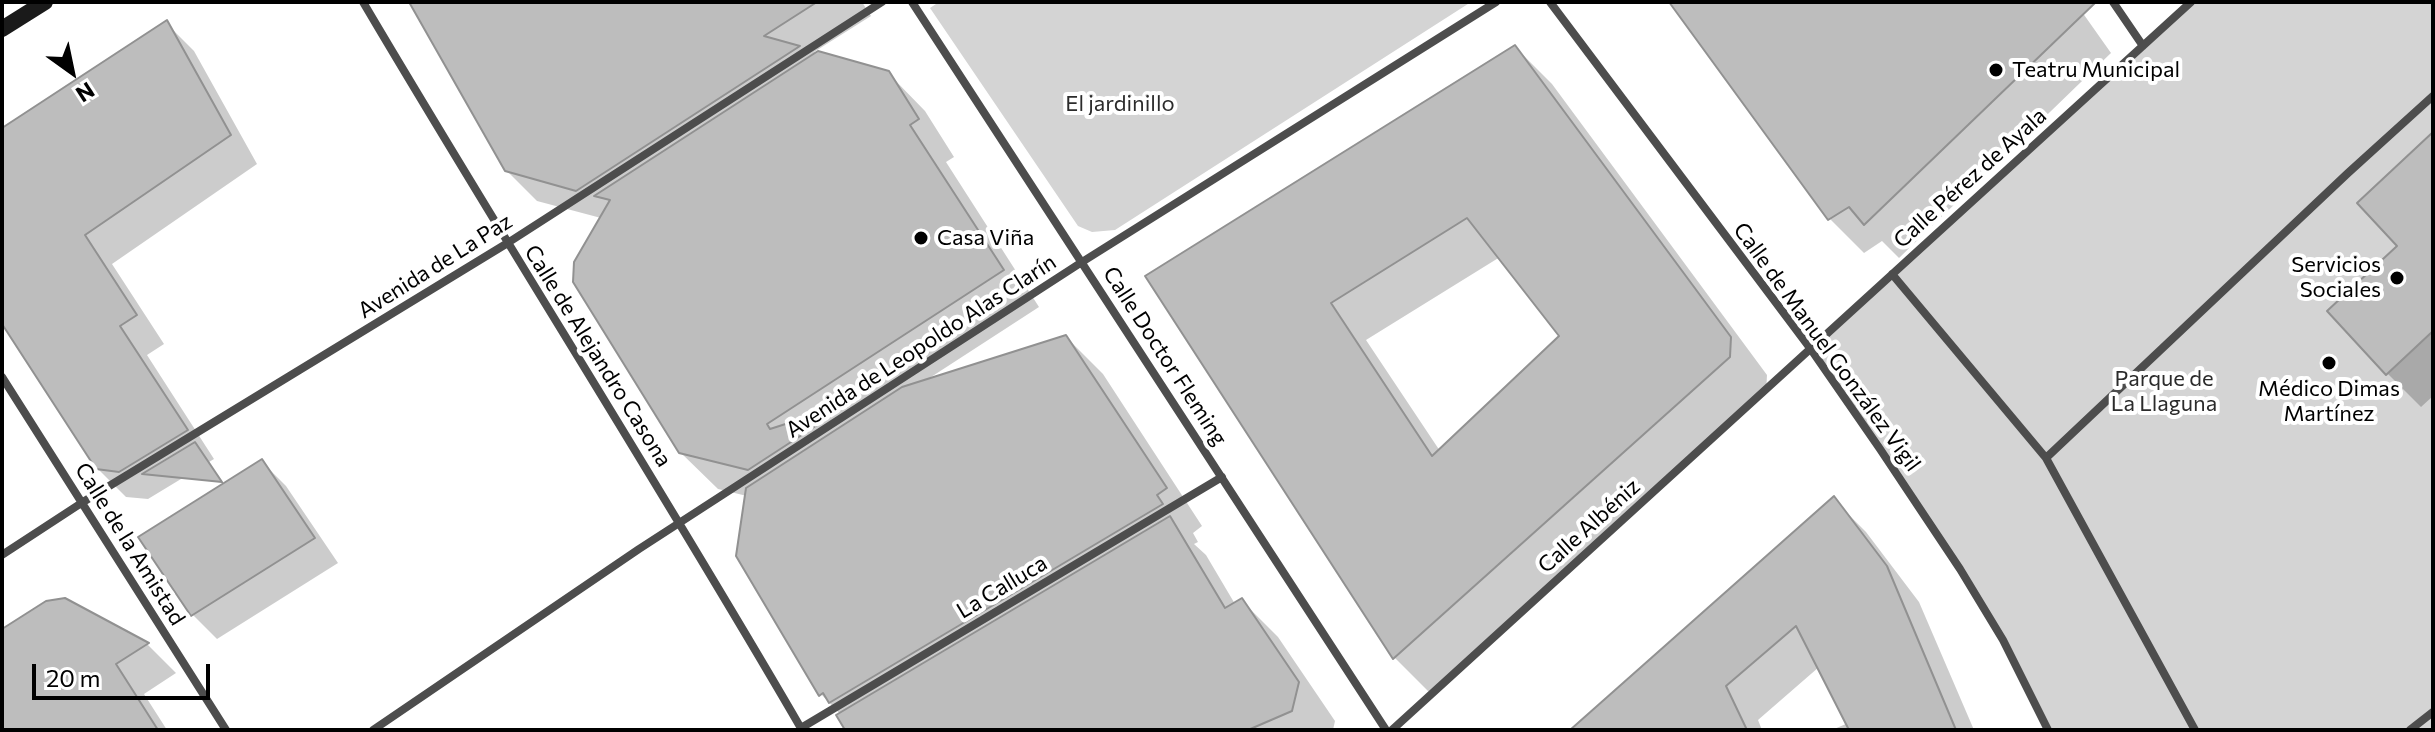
<!DOCTYPE html>
<meta charset="utf-8">
<style>
body{margin:0}
#map{position:relative;width:2435px;height:732px;overflow:hidden;background:#fff;font-family:Commissioner,sans-serif}
canvas{display:block}
.frame{position:absolute;inset:0;border:4px solid #000;pointer-events:none}
.north{position:absolute;left:32px;top:32px;width:80px;height:80px;-webkit-text-stroke:6px #fff;paint-order:stroke;rotate:147deg;font-size:22px;font-weight:700;line-height:32px;text-align:center;color:#000}
.north::after{content:'';display:block;margin:auto;width:28px;height:36px;background:#000;clip-path:polygon(50% 0,100% 100%,50% 72%,0 100%)}
.scale{position:absolute;left:32px;top:664px;width:178px;height:36px;box-sizing:border-box;border:4px solid #000;border-top:0;padding-left:10px;font-size:24px;line-height:28px;white-space:nowrap;color:#000;-webkit-text-stroke:6px #fff;paint-order:stroke}
</style>
<div id="map">
<canvas width="2435" height="732"></canvas>
<div class="frame"></div>
<div class="north">N</div>
<div class="scale">20 m</div>
</div>
<script>
const c = document.querySelector('canvas').getContext('2d');
c.lineJoin = 'round';
function fillPath(path, color) {
  c.fillStyle = color;
  c.fill(path, 'evenodd');
}
function trace(path, color, width, dash) {
  c.strokeStyle = color;
  c.lineWidth = width;
  c.lineCap = dash ? 'butt' : 'round';
  c.setLineDash(dash || []);
  c.stroke(path);
}
function drawText(font, color, halo, rows, align = 'center') {
  c.font = font + ' Commissioner,sans-serif';
  c.lineWidth = 8;
  c.setLineDash([]);
  c.textBaseline = 'middle';
  c.strokeStyle = halo;
  c.fillStyle = color;
  for (const [text, x, y, turn = 0] of rows) {
    c.save();
    c.translate(x, y);
    c.rotate((+turn || 0) * Math.PI / 180);
    c.textAlign = isNaN(turn) ? turn : align;
    if (halo) c.strokeText(text, 0, 0);
    c.fillText(text, 0, 0);
    c.restore();
  }
}
const green = new Path2D(`
 M939,2H1471L1115,230L1092,232L1078,226L930,8Z
 M2191,2H2433V730H2048L2003,640L1810,348Z`);
const shadow = new Path2D(`
 M411,2H862L871,16L814,52L888,73L925,111L954,157L946,162L1039,307L928,379L1066,337L1103,374L1202,526L1193,533L1198,542L1194,544L1206,555L1235,604L1241,600L1278,637L1335,721L1333,730H847L841,715L821,694L747,496L718,489L680,452L601,218L537,201L506,170Z
 M1672,2H2075L2111,53L1899,258L1882,241L1864,253L1830,219Z
 M166,23L194,51L257,164L112,264L164,344L147,355L214,459L148,499L126,497L97,468L2,320V130Z
 M1515,47L1552,84L1767,375L1766,394L1431,694L1395,658L1148,277ZM1500,257L1562,336L1440,451L1366,340Z
 M2433,135V396L2421,407L2387,373L2399,246Z
 M262,462L286,486L338,563L217,639L193,615L141,538Z
 M1833,499L1866,532L1919,602L1974,730H1832L1848,723L1819,667L1758,720L1762,730H1573Z
 M65,600L148,645L176,673L144,694L167,730H2V632Z`);
const building = new Path2D(`
 M409,2H817L764,36L800,46L576,191L505,171Z
 M1669,2H2096L1864,225L1849,207L1828,220Z
 M167,20L231,135L85,235L137,315L120,326L188,430L119,472L96,469L2,324V128Z
 M1515,45L1731,337L1730,357L1393,659L1145,276ZM1467,218L1559,336L1432,456L1331,303Z
 M818,51L889,71L919,119L910,125L1004,270L767,424L770,429L851,403L748,470L679,453L573,282L574,262L610,200L594,196Z
 M2433,132V331L2386,375L2327,311L2397,246L2357,203Z
 M1066,335L1167,488L1157,495L1163,504L829,703L823,693L819,696L736,556L746,488L902,387Z
 M195,442L222,482L142,474Z
 M262,459L315,538L191,616L138,537Z
 M1834,496L1887,566L1956,730H1849L1796,626L1726,686L1747,730H1570Z
 M1170,516L1225,608L1242,598L1299,682L1292,711L1248,730H845L836,715Z
 M65,598L149,643L116,664L158,730H2V629L46,601Z`);
const street = new Path2D(`
 M363,2C507,246 660,485 802,730
 M912,2L1386,730
 M1550,2L1810,348L1880,449L1960,569L2003,640L2048,730
 M2113,2L2143,46
 M1892,274L2046,458L2195,730
 M2,377L226,730
 M2046,458L2348,173L2433,96
 M2,555L83,502L506,244L882,2
 M801,728L1222,477
 M373,730L639,549L1082,262L1496,2
 M1392,730L2191,2
 M2410,730L2433,712`);
const secondary = new Path2D(`
 M2,29L45,2`);
const markers = [
 [1996,70,8,"#000"],
 [921,238,8,"#000"],
 [2397,278,8,"#000"],
 [2329,363,8,"#000"]
];
const poiNames = [
 ["Teatru Municipal",2012,70],
 ["Casa Viña",937,238],
 ["Servicios",2381,265,"right"],
 ["Sociales",2381,290,"right"],
 ["Médico Dimas",2329,389,"center"],
 ["Martínez",2329,414,"center"]
];
const parkNames = [
 ["El jardinillo",1120,104],
 ["Parque de",2164,379],
 ["La Llaguna",2164,404]
];
const streetNames = [
 ["Calle Pérez de Ayala",1970,178,-42],
 ["Avenida de La Paz",435,266,-32],
 ["Avenida de Leopoldo Alas Clarín",921,346,-33],
 ["Calle de Manuel González Vigil",1827,347,54],
 ["Calle de Alejandro Casona",598,356,58],
 ["Calle Doctor Fleming",1165,356,57],
 ["Calle Albéniz",1589,526,-42],
 ["Calle de la Amistad",130,544,58],
 ["La Calluca",1002,587,-31]
];
fillPath(green, '#d4d4d4');
fillPath(shadow, '#0003');
fillPath(building, '#bdbdbd');
trace(building, '#919191', 2);
trace(street, '#4d4d4d', 8);
trace(secondary, '#1a1a1a', 16);
for (const [x, y, r, color] of markers) {
  const dot = new Path2D();
  dot.arc(x, y, r, 0, 2 * Math.PI);
  c.fillStyle = color;
  c.fill(dot);
  trace(dot, '#fff', 3);
}
drawText('22px', '#000', '#fff', poiNames, 'left');
drawText('22px', '#2b2b2b', '#fff', parkNames);
drawText('22px', '#000', '#fff', streetNames);
</script>
